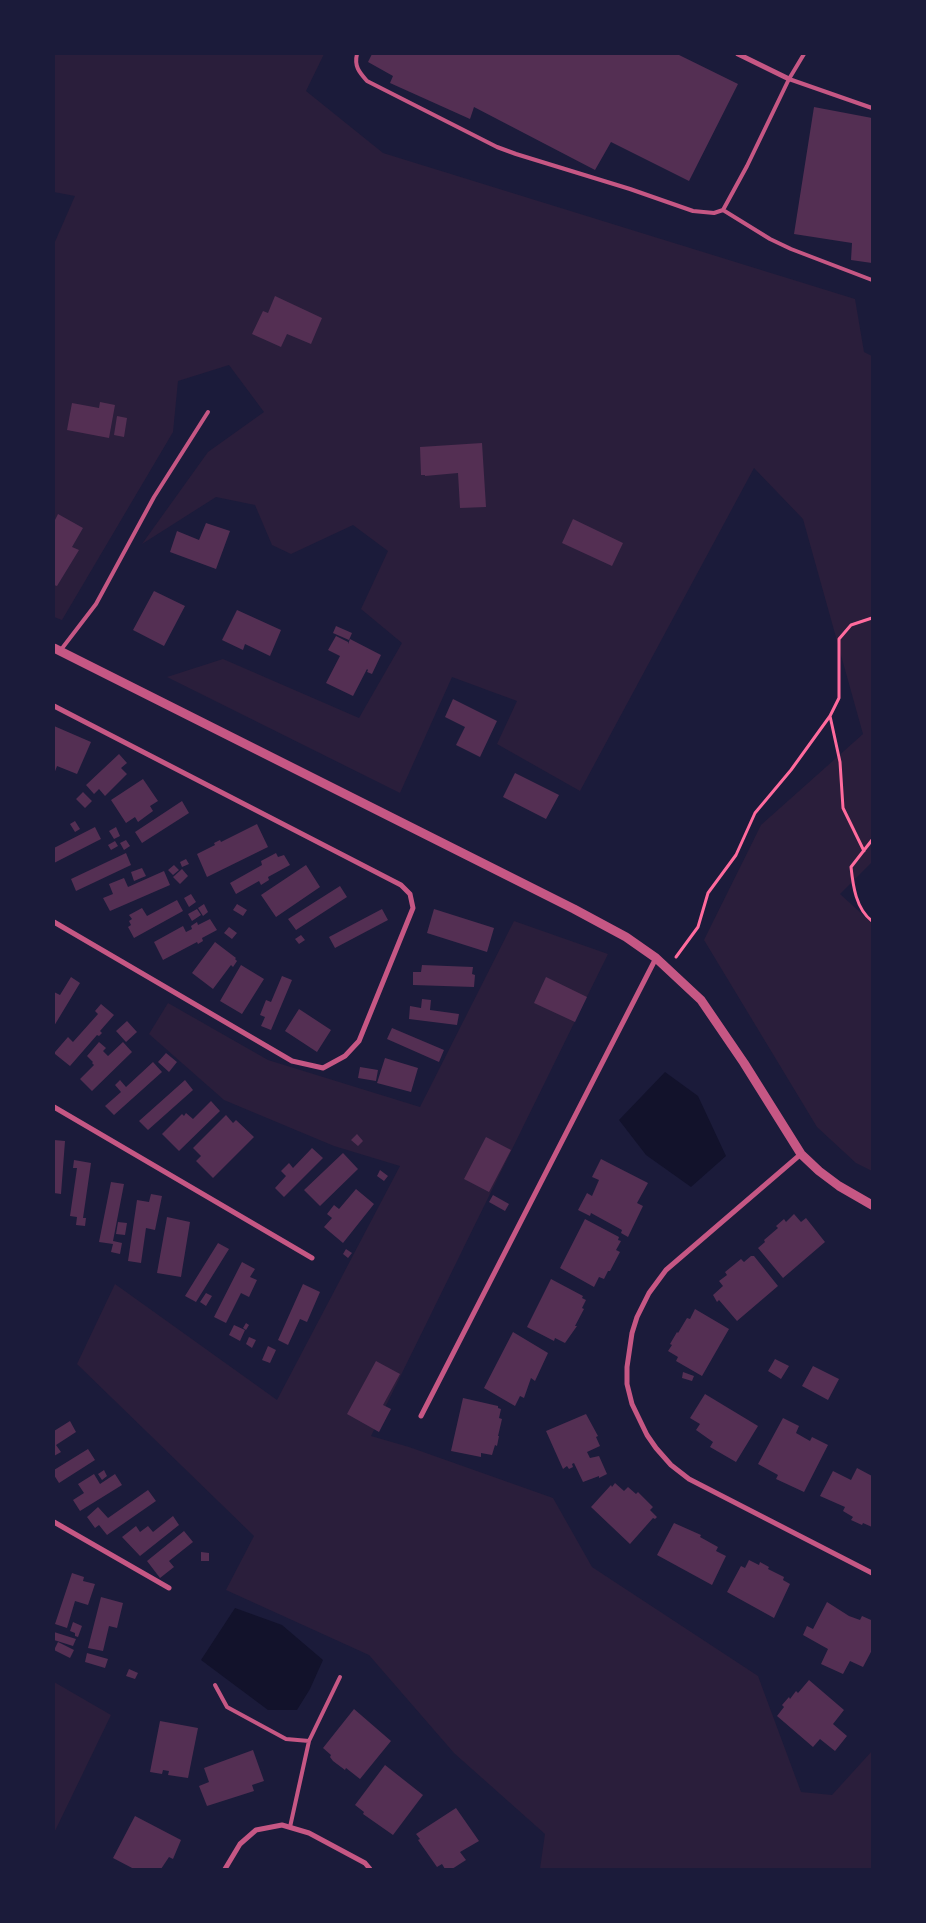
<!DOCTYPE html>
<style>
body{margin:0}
#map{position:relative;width:926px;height:1923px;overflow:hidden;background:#1b1b3a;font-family:"Work Sans",sans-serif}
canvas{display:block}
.frame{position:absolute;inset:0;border:55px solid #1b1b3a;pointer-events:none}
</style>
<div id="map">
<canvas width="926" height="1923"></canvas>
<div class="frame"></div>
</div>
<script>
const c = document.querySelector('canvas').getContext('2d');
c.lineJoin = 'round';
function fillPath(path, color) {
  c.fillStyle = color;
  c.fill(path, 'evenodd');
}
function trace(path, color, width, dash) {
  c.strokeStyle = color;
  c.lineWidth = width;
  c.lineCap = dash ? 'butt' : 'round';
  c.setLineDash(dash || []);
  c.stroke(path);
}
const green = new Path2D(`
 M54,54H324L306,91L383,153L855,299L864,352L872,356V862L840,894L872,923V1171L856,1163L817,1127L704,940L761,825L863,734L803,519L754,468L580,791L497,744L517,701L452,677L400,793L167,677L223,659L359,718L402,643L361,609L388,551L353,525L291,554L272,545L255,505L216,497L142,544L208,452L264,412L229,365L178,381L173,432L62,620L54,617V244L75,196L54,192Z
 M514,921L608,954L371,1436L409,1447L553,1498L592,1567L758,1676L801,1792L832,1795L872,1751V1869H540L545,1834L454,1753L369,1655L226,1590L254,1536L77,1364L115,1284L277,1400L400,1166L334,1146L224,1100L149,1034L168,1003L268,1060L420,1107Z
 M54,1682L111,1715L54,1833Z`);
const water = new Path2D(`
 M665,1072L698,1096L726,1156L691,1187L646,1155L619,1120Z
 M235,1608L282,1625L323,1660L310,1689L297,1710H268L201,1660Z`);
const building = new Path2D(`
 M372,54H677L738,84L689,181L611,142L595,170L474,107L470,119L390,83L393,76L368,62Z
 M814,107L872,118V263L851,260L852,243L794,234Z
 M275,296L322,318L311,344L287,334L281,347L252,334L263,311L268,313Z
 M100,402L115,405L109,438L67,430L72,403L99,408Z
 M117,416L127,418L124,437L114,435Z
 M482,443L486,507L460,508L458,473L425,476V475H421L420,447Z
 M58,514L83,528L72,547L79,550L57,586L54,585V522Z
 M573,519L623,543L612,566L562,543Z
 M206,523L230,531L216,569L170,552L177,531L199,540Z
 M154,591L185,606L164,646L133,630Z
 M237,610L281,630L270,656L245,644L243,650L222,640Z
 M336,626L352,633L349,640L333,633Z
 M336,636L348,642V644L350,639L381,655L372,674L367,672L368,670L367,669L353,696L326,683L340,656L328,650Z
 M453,699L497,721L480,757L456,745L465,727L445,717Z
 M54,726L91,742L77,774L57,766L54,774Z
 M119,754L127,763L121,768L127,774L105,796L99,789L94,794L86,785Z
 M515,773L559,795L546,819L503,797Z
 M143,779L158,801L150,806L153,811L138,822L135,817L126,823L111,800Z
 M83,792L92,801L85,808L76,799Z
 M182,801L189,813L142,843L135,832Z
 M75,821L80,829L75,832L70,824Z
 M257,824L268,847L207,877L197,854L215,845L214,843L220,840L221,842Z
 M95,827L101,839L54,863V848Z
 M116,827L120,836L114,839L109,831Z
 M126,840L130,846L124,850L120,843Z
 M115,841L118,846L111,850L108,845Z
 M126,853L131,865L76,891L71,879Z
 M276,853L278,857L284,855L290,865L268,877L269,880L261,885L259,881L236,894L230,883L262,865L261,861Z
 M186,859L189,864L182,867L180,862Z
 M174,865L179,870L173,875L168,870Z
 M306,865L320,887L276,917L261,895Z
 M142,868L146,876L134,881L131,872Z
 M182,869L188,876L180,884L173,877Z
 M164,871L170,885L110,911L103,898L113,894L109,884L124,878L128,887Z
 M340,886L347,897L296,930L288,919Z
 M191,894L196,902L189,907L184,898Z
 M177,900L183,911L134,938L128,927L131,925L129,921L132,919L129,915L142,908L147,916Z
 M204,904L208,912L203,916L198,908Z
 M237,904L247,910L243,916L233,910Z
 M197,909L201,915L192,921L188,914Z
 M382,909L388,920L335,948L329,937Z
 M434,909L494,928L487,952L427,933Z
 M210,919L217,930L202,938L203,941L198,944L197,942L163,960L154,942L183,926L186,932L192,929L191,926L197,922L198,925Z
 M229,927L237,933L232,939L224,933Z
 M301,935L305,940L299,944L295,939Z
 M215,942L236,958L235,959L237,961L233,967L231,965L213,989L192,973Z
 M241,965L264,979L242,1014L220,1001Z
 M422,965L473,967L472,974L475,975L474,987L413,985V972H421Z
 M282,976L292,980L271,1030L261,1026L265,1017L260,1015L266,1000L271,1002Z
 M71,977L80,983L54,1026V992L60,995Z
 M546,977L587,997L575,1022L534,1003Z
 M422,999L431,1000L430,1010L459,1014L457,1025L409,1019L410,1006L421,1008Z
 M101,1004L114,1015L100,1031L102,1033L99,1036L97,1035L70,1066L55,1054V1052L68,1037L73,1042L98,1014L95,1011Z
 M299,1009L331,1030L317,1052L285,1031Z
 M127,1021L137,1032L126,1042L116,1031Z
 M392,1028L444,1050L439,1062L387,1039Z
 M99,1042L106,1048L103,1051L108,1056L123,1042L132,1052L92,1091L80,1079L94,1065L92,1063L93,1062L87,1056Z
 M166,1053L177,1062L169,1072L158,1062Z
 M385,1058L418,1068L411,1092L377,1083Z
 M153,1062L162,1072L114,1115L105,1106L121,1092L115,1085L120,1080L126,1087Z
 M360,1067L378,1070L376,1081L358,1078Z
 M185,1080L193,1090L148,1130L139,1121Z
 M211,1101L220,1111L179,1151L162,1134L182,1114L184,1116L186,1113L193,1119Z
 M226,1115L233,1123L236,1120L254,1137L213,1178L196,1161L201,1156L193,1148Z
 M357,1134L363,1141L358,1146L351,1140Z
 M486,1137L511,1150L489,1192L464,1179Z
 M54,1140L65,1141L61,1194L54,1193Z
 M312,1148L323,1158L284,1197L275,1188L286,1176L281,1171L289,1163L293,1168Z
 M343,1153L358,1169L320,1206L304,1190Z
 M601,1159L648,1183L637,1203L643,1206L628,1237L621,1233L622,1230L591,1213L590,1216L578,1210L587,1193L592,1196L599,1180L592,1177Z
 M74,1160L91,1163L83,1218H86L85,1226L76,1225L77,1217L70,1216L77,1168H73Z
 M380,1170L388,1176L384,1181L377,1176Z
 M111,1182L124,1184L113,1241L122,1243L120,1254L111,1252L113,1244L99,1242Z
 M356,1189L374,1204L343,1243L324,1227L332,1218L327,1214L334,1205L339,1209Z
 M151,1194L162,1196L155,1230L146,1228L141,1263L128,1261L137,1200L149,1202Z
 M493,1195L509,1204L505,1211L489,1202Z
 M794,1214L801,1222L806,1218L825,1242L783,1278L758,1248L765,1242L764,1240L778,1228L776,1226L784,1219L786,1222Z
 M167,1217L190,1222L181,1277L157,1273Z
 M585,1219L619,1237L618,1240L621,1241L616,1250L620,1252L610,1271H608L604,1279L599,1277L594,1287L560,1268Z
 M118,1222L127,1223L125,1235L116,1234Z
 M218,1243L229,1249L196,1302L185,1296Z
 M346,1249L352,1253L348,1258L343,1254Z
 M751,1256H754L778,1286L737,1321L719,1300L717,1302L713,1295L723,1286L719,1281L727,1275L725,1272L741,1259L744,1262Z
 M242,1262L255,1269L250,1277L257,1280L249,1297L241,1293L226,1323L214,1317Z
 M551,1279L583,1296L582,1298L586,1300L582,1308L584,1309L575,1326H577L565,1343L555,1338L554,1341L527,1327Z
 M303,1284L320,1292L307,1322L300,1319L288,1345L278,1340Z
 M206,1293L212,1296L206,1306L200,1302Z
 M695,1309L729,1329L702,1376L676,1361L678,1357L668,1351L672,1345L670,1344L677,1332L678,1333L687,1318L690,1319Z
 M246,1323L249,1325L246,1330L243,1328Z
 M234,1325L245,1330L240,1341L229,1335Z
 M513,1332L548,1353L535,1381L531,1378L524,1398L520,1396L515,1406L484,1388Z
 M249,1337L256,1340L252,1348L246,1344Z
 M268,1346L276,1350L270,1363L262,1360Z
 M775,1359L789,1366L781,1379L768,1371Z
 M376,1361L400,1374L383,1405L391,1409L379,1432L347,1414Z
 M813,1366L839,1379L828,1400L802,1386Z
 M683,1372L694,1376L692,1381L682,1378Z
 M705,1394L758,1426L736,1462L710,1447L713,1442L696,1430L700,1424L690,1418Z
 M463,1398L498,1406V1408L501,1409L499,1418L502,1419L498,1436H499L497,1446L495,1445L492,1455L481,1453V1457L451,1451Z
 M586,1414L598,1436L596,1437L600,1446L587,1452L590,1458L599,1456L607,1474L599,1478V1476L583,1482L574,1463L572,1464L573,1467L569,1469L567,1466L563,1469L546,1431Z
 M783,1418L799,1426L796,1433L810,1441L812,1437L828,1445L804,1492L776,1479L778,1475L758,1464Z
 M70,1421L76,1432L56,1445L61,1452L54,1456V1431Z
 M88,1449L95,1460L59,1483L54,1475V1470Z
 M857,1468L872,1476V1527L863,1523L862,1525L851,1520L853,1517L843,1511L845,1507L820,1496L833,1471L851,1480Z
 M104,1470L107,1476L102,1480L98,1474Z
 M94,1474L100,1484L115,1474L122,1485L80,1511L73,1500L84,1493L78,1484Z
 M615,1483L624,1491L628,1487L636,1494L638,1492L653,1507L650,1510L657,1517L655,1519L653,1518L630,1544L591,1507L611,1485L612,1487Z
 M148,1490L156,1501L107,1535L99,1525L95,1528L87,1517L98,1507L108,1518Z
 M173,1516L179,1525L140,1556L122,1537L136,1526L140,1532L148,1526L153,1532Z
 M674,1523L701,1535L700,1537L718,1547L716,1551L726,1556L712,1585L657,1555Z
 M184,1531L193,1542L169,1561L174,1567L160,1578L147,1561Z
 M201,1552L209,1553V1561H201Z
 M749,1560L759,1565L760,1562L769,1567L768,1569L784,1577L783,1580L790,1584L774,1618L727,1592L741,1566L745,1568Z
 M72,1573L84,1577L83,1581L95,1584L88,1605L75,1601L67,1628L55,1624Z
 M101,1597L123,1603L117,1628L109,1626L103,1651L88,1648Z
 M827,1602L849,1616L860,1620L862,1616L871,1620L872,1650L863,1667L850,1661L843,1674L821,1664L828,1649L803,1635L807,1626L813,1629Z
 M73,1622L82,1626L78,1637L75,1636V1633L70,1631Z
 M54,1632L76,1639L73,1646L54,1640Z
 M58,1642L74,1650L70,1658L54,1650Z
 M87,1653L108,1659L105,1668L85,1662Z
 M129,1669L138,1673L135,1679L126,1676Z
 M809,1680L844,1710L833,1724L847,1736L835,1751L820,1739L813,1747L777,1716L784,1707L782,1705L789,1697L790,1699L796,1691L798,1693Z
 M354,1709L391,1741L360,1779L346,1768L345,1770L333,1761L330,1757L331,1755L323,1748Z
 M160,1721L198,1728L188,1778L168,1775L169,1771L163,1770L162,1774L150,1772Z
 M253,1750L264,1781L252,1785L254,1791L207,1806L199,1786L209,1782L204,1768Z
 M385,1765L423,1795L393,1835L363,1814L364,1812L355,1805Z
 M456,1808L479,1841L460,1852L466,1860L452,1869H445L442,1864L437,1867L418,1840L420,1839L416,1834Z
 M135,1816L181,1840L173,1859L169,1857L161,1869H134L113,1858Z`);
const path = new Path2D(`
 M830,716L840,762L843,808L864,851
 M872,840L851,867C853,886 856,909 872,921
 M676,957L698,927L708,893L736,855L755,813L791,770L830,716L839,698V639L851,625L872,618`);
const service = new Path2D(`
 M357,54C354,66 359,72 367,81L497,147L516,154L630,189L693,211L714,213L723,210L747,166L789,79
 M804,54L789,79L872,108
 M723,210L770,239L791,249L872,280
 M60,651L96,604L154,497L208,412
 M215,1685L227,1707L286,1739L309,1741
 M290,1827L309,1741L340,1677`);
const minor = new Path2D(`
 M738,54L789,79
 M54,706L401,885L410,894L413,908L359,1041L345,1056L323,1068L292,1061L54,922
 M54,1107L312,1258
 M801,1154L666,1270L649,1293L637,1317L632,1333L627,1367V1384L632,1404L647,1435L656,1448L671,1465L689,1479L872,1573
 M421,1416L656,958
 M54,1522L169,1588
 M225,1869L240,1844L256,1830L282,1825L309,1833L365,1863L370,1869`);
const tertiary = new Path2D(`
 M54,648L574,909L626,937L656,958L701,1000L744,1063L801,1154L819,1171L839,1186L872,1205`);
fillPath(green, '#2a1e3b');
fillPath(water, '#12122b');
fillPath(building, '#542f53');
trace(path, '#ff6b9d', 3);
trace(service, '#c65784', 4);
trace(minor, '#c65784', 5);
trace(tertiary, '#c65784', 9);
</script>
